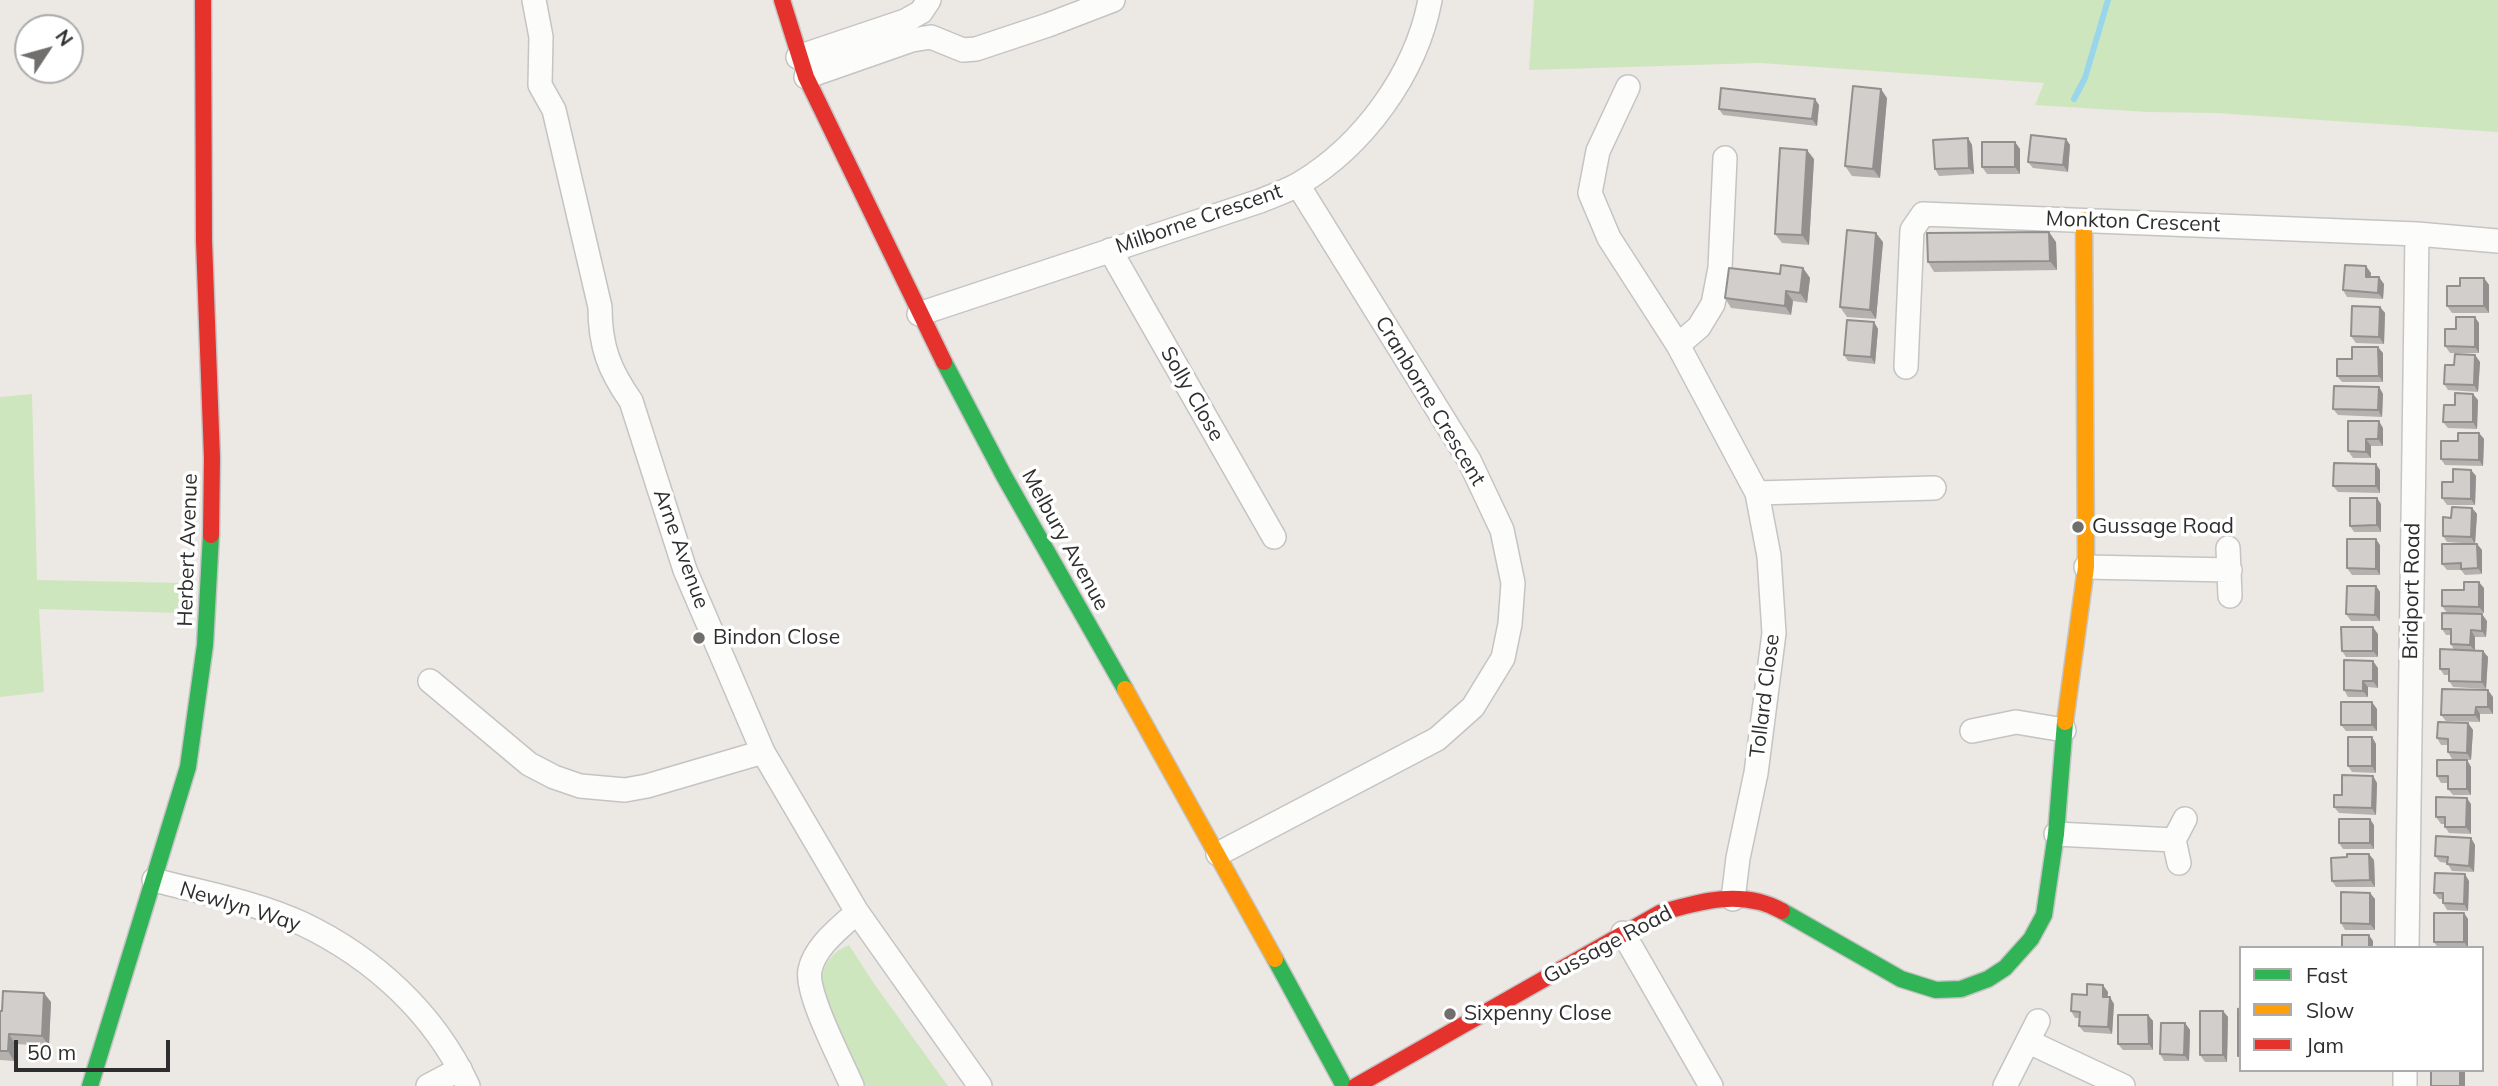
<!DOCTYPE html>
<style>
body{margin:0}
#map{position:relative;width:2498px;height:1086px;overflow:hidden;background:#ece8e4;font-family:Mulish,sans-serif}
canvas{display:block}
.legend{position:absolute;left:2239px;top:946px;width:245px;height:126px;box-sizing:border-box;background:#fff;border:2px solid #ababab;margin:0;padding:9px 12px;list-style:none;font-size:21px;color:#2e2e2e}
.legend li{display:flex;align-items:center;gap:14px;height:35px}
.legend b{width:35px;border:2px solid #ababab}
.north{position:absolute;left:14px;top:14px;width:70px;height:70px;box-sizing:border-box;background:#fff;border:2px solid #ababab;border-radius:50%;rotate:54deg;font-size:19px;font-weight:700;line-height:28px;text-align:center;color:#2e2e2e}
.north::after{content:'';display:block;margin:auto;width:24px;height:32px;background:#706f6e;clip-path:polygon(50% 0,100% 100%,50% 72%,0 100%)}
.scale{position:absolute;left:14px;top:1040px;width:156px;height:32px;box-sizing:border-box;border:4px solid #2e2e2e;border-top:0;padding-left:9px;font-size:21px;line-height:24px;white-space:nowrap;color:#2e2e2e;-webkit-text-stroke:5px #fff;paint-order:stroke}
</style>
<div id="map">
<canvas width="2498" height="1086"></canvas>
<ul class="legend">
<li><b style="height:9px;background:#30b455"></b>Fast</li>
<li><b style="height:9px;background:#ff9f0a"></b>Slow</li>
<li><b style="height:9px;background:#e5322d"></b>Jam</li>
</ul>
<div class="north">N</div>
<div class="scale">50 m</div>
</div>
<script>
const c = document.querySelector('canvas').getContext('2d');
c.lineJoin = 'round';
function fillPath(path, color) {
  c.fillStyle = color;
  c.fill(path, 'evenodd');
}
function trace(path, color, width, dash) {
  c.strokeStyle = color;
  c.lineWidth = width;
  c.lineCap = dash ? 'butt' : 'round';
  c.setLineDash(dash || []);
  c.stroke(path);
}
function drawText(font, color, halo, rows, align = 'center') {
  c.font = font + ' Mulish,sans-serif';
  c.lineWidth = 7;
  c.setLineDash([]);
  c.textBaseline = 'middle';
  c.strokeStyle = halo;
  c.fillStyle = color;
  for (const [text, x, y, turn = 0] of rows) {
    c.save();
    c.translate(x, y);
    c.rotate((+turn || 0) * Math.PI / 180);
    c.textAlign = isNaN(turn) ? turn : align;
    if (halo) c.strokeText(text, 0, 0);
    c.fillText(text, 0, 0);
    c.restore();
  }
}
const green = new Path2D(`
 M1534,0H2498V132L2216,113L2148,112L2035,105L2044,83L1760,63L1529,70Z
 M32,394L37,580L184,583L181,613L39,609L44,692L0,697V397Z
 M849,945L875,985L948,1086H862L821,993C819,972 828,953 849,945Z`);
const stream = new Path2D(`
 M2074,99L2085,78L2108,0`);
const street = new Path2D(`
 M534,0L541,37L540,85L554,110L600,307C600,346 609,370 631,401L685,570L763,752L857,912L980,1086
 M798,57L905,21L921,12L929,0
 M806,77L912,40L931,37L963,50L976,49L1048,25L1113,0
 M1628,87L1598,151L1590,193L1609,238L1678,345L1757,493L1769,556L1774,633L1756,773L1738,858L1733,899
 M1110,250L1274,537
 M919,314L1260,201C1272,196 1287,191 1299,184C1363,146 1416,74 1430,0
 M1678,345L1699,327L1713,304L1720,268L1725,158
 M1906,367L1912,230L1923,214L2417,234L2498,241
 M1757,493L1934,488
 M2228,548L2230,596
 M2086,567L2230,570
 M430,681L529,764L554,777L580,786L625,790L647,786L763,752
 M1972,731L2016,722L2064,730
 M2056,834L2174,840
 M1218,854L1437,739L1473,707L1503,658L1510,624L1513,583L1502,530L1469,460L1298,185
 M2179,863L2174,840L2185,819
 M154,880C203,893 256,902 303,924C374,958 435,1014 468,1086
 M1623,933L1711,1086
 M2407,948L2417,234
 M2029,1042L2123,1086
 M428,1086L460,1069
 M852,1086C842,1062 805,993 810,970C815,946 840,928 857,912
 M2005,1086L2038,1021
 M2405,1086V1070`);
const fast = new Path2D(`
 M944,362L1004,476L1125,689
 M1782,911L1901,979L1936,990L1961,989L1988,979L2005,968L2031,939L2044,915L2056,834L2065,722
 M1275,959L1344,1086
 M90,1086L188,767L205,645L211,535`);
const slow = new Path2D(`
 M1125,689L1275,959
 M2065,722L2086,567L2084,220`);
const jam = new Path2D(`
 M203,0L204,241L212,458L211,535
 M782,0L806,77L944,362
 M1356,1086L1660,913C1700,901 1743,889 1782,911`);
const wall = new Path2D(`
 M1887,98L1880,178L1852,176L1845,166Z
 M1819,105L1817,126L1723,115L1719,109Z
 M1968,138L1972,145L1974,174L1939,176L1935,169Z
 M2066,139L2070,145L2068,172L2033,168L2028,162Z
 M2015,142L2020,149V174H1987L1982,167Z
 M1814,159L1809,245L1782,243L1775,234Z
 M1883,242L1876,319L1847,317L1840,307Z
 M2056,242L2057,270L1934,272L1928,262Z
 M1803,268L1810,278L1807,303L1793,301L1791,315L1731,308L1725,298L1780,274Z
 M2371,273L2370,277L2384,284L2383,299L2347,297L2343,290Z
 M2484,278L2489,285V313H2452L2447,306L2460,286Z
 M2380,307L2385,313L2384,344L2356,343L2351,336Z
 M1874,322L1878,329L1875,364L1848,361L1844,355Z
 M2479,323V353H2450L2445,346L2456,329Z
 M2383,353V382H2342L2337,376L2352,359Z
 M2475,355L2480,362L2478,392L2448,390L2444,384L2454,365Z
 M2379,387L2383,394L2382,417L2338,415L2333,409Z
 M2478,400L2477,429L2448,428L2443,422L2455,405Z
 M2383,428V446H2371V458H2353L2348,451Z
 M2479,433L2484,439L2483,466L2445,465L2441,459L2458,441Z
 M2380,470V493L2338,492L2333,486Z
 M2471,470L2476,476L2475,505H2447L2442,498L2453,482Z
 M2381,504V532H2354L2350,526Z
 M2472,508L2477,514L2475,544L2447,542L2443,536L2451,518Z
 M2477,544L2482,550V574L2465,575L2461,570H2447L2442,564Z
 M2380,545V575H2352L2347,568Z
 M2376,586L2380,592V621H2351L2346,614Z
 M2484,588V613H2447L2442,606L2464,590Z
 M2487,621L2486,637H2475V650L2483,651L2488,657L2486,689L2453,687L2449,681V675H2444L2440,669L2454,650L2451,644V635H2446L2442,629Z
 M2378,634V657H2346L2342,651Z
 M2378,668V688L2368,687V697H2348L2344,690Z
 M2493,697V714H2480V722L2446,721L2441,715Z
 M2377,709V731H2346L2341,725Z
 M2468,723L2473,730L2471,760L2452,759L2448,752V745H2441L2437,738Z
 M2372,737L2376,744V773L2352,772L2348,766Z
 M2467,760L2471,767V795H2453L2448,789V783H2441L2437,776Z
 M2373,776L2377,783L2376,815L2339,813L2334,807Z
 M2471,804V834L2449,833L2445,827V824H2441L2436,817Z
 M2374,825V849H2343L2339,843Z
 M2471,838L2475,845L2474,872L2452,871L2447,863L2440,862L2435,856Z
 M2374,860L2375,887H2336L2332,881Z
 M2469,881L2468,911L2447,910L2443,903V899H2439L2434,893Z
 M2370,893L2375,899V930H2345L2341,923Z
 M2464,913L2468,919V948H2438L2434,942Z
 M2108,992L2107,997L2114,1004L2112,1034L2084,1032L2079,1026L2080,1018H2075L2071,1011L2087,995Z
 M51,1002L49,1046L15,1044L14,1061L0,1060V1011Z
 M2223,1011L2228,1017L2227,1062H2205L2200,1055Z
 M2148,1015L2153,1021V1050H2123L2118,1044Z
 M2185,1023L2190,1030L2189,1061H2164L2160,1054Z`);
const shadedWall = new Path2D(`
 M1881,89L1887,98L1880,178L1873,169Z
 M1815,99L1819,105L1817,126L1812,119Z
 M1968,138L1972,145L1974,174L1969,168Z
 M2066,139L2070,145L2068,172L2063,165Z
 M2015,142L2020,149V174L2015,167Z
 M1807,150L1814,159L1809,245L1802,235Z
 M2049,232L2056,242L2057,270L2050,261Z
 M1876,233L1883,242L1876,319L1870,310Z
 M2366,266L2371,273L2370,283L2366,277Z
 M1803,268L1810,278L1807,303L1800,293Z
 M2379,277L2384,284L2383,299L2378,293Z
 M2484,278L2489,285V313L2484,306Z
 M1786,291L1793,301L1791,315L1785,306Z
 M2380,307L2385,313L2384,344L2379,337Z
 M2475,317L2479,323V353L2475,347Z
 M1874,322L1878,329L1875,364L1871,357Z
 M2378,347L2383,353V382L2379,376Z
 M2475,355L2480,362L2478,392L2474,385Z
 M2379,387L2383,394L2382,417L2378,410Z
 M2473,394L2478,400L2477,429L2473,422Z
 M2379,421L2383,428V446L2378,439Z
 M2479,433L2484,439L2483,466L2479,460Z
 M2366,439L2371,446V458L2366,452Z
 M2376,464L2380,470V493L2376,486Z
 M2471,470L2476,476L2475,505L2471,499Z
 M2377,498L2381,504V532L2377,525Z
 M2472,508L2477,514L2475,544L2471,537Z
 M2376,539L2380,545V575L2376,569Z
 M2477,544L2482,550V574L2478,568Z
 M2479,582L2484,588V613L2479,607Z
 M2376,586L2380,592V621L2375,615Z
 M2482,614L2487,621L2486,637L2482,631Z
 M2373,627L2378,634V657L2373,651Z
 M2471,630L2475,637V651L2470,645Z
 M2483,651L2488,657L2486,689L2482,682Z
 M2373,661L2378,668V688L2373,681Z
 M2363,681L2368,687V697L2363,691Z
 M2488,690L2493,697V714L2488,707Z
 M2372,702L2377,709V731L2372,725Z
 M2476,707L2480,714V722L2475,715Z
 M2468,723L2473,730L2471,760L2467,753Z
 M2372,737L2376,744V773L2372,766Z
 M2467,760L2471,767V795L2467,789Z
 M2373,776L2377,783L2376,815L2372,808Z
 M2467,798L2471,804V834L2466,827Z
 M2370,819L2374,825V849L2370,843Z
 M2471,838L2475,845L2474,872L2469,866Z
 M2369,854L2374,860L2375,887L2370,880Z
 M2465,874L2469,881L2468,911L2464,904Z
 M2370,893L2375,899V930L2370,924Z
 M2464,913L2468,919V948L2464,942Z
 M2369,935L2373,941V948H2369Z
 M2103,985L2108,992L2107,1003L2103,997Z
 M44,993L51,1002L49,1046L42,1036Z
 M2110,997L2114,1004L2112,1034L2108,1027Z
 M2223,1011L2228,1017L2227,1062L2223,1055Z
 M2148,1015L2153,1021V1050L2149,1044Z
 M2185,1023L2190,1030L2189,1061L2184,1055Z
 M9,1034L15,1044L14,1061L8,1051Z
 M2460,1070H2465V1086H2460Z`);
const building = new Path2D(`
 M1853,86L1881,89L1873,169L1845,166Z
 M1721,88L1815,99L1812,119L1719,109Z
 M2031,135L2066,139L2063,165L2028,162Z
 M1968,138L1969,168L1935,169L1933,140Z
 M1982,142H2015V167H1982Z
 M1780,148L1807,150L1802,235L1775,234Z
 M1847,230L1876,233L1870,310L1840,307Z
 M2049,232L2050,261L1928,262L1927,233Z
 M1781,265L1803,268L1800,293L1786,291L1785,306L1725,298L1729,268L1780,274Z
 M2345,265L2366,266V277H2379L2378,293L2343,290Z
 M2460,278H2484V306H2447V286H2460Z
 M2352,306L2380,307L2379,337L2351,336Z
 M2456,317H2475V347L2445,346V329H2456Z
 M1847,320L1874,322L1871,357L1844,355Z
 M2352,347H2378L2379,376H2337V359H2352Z
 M2455,354L2475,355L2474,385L2444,384L2445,365H2454Z
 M2334,386L2379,387L2378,410L2333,409Z
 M2455,393L2473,394V422H2443L2444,405H2455Z
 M2348,421H2379L2378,439H2366V452L2348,451Z
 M2458,433H2479V460L2441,459V441H2458Z
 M2334,463L2376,464V486H2333Z
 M2453,469L2471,470V499L2442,498V482H2453Z
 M2350,498H2377V525L2350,526Z
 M2452,507L2472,508L2471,537L2443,536V517L2451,518Z
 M2347,539H2376V569L2347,568Z
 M2442,544H2477L2478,568L2461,569V563L2442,564Z
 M2464,582H2479V607L2442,606V590H2464Z
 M2347,586H2376L2375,615L2346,614Z
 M2442,613L2482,614V631L2471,630L2470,645L2451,644V629H2442Z
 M2341,627H2373V651H2342Z
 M2440,649L2483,651L2482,682L2449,681V669H2440Z
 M2344,660L2373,661V681H2363V691L2344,690Z
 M2442,689L2488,690V707H2476L2475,715H2441Z
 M2341,702H2372V725H2341Z
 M2438,722L2468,723L2467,753L2448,752V739L2437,738Z
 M2348,737H2372V766H2348Z
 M2437,760H2467V789H2448V776H2437Z
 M2342,775L2373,776L2372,808L2334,807V795H2342Z
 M2436,797L2467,798L2466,827H2445V817H2436Z
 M2339,819H2370V843H2339Z
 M2436,836L2471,838L2469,866L2447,864L2448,857L2435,856Z
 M2347,854H2369L2370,880L2332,881L2331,858L2347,857Z
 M2435,873L2465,874L2464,904L2443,903V893H2434Z
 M2341,892L2370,893V924L2341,923Z
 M2434,913H2464V942H2434Z
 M2342,935H2369V948H2342Z
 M2087,984L2103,985V997H2110L2108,1027L2079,1026L2080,1012L2071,1011L2072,994L2087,995Z
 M3,991L44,993L42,1036L9,1034L8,1051H0V1011H2Z
 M2241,1008V1056H2238V1009Z
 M2200,1011H2223V1055H2200Z
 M2118,1015H2148L2149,1044H2118Z
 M2161,1023H2185L2184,1055L2160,1054Z
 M2431,1070H2460V1086H2431Z`);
const markers = [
 [2078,527,7,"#706f6e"],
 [699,638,7,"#706f6e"],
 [1450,1014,7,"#706f6e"]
];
const streetNames = [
 ["Milborne Crescent",1199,219,-19],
 ["Monkton Crescent",2133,222,2],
 ["Solly Close",1192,394,60],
 ["Cranborne Crescent",1430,401,59],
 ["Melbury Avenue",1065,540,61],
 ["Arne Avenue",681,549,70],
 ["Herbert Avenue",188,550,-88],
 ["Bridport Road",2412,591,-89],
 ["Tollard Close",1765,696,-83],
 ["Newlyn Way",240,907,17],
 ["Gussage Road",1608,945,-28]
];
const poiNames = [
 ["Gussage Road",2092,527],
 ["Bindon Close",713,638],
 ["Sixpenny Close",1464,1014]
];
fillPath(green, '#cee6be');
trace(stream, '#99d6ec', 6);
trace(street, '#c5c4c5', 26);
trace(fast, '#c5c4c5', 19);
trace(slow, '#c5c4c5', 19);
trace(jam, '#c5c4c5', 19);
trace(street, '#fcfcfb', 23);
trace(fast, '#30b455', 16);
trace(slow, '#ff9f0a', 16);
trace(jam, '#e5322d', 16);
fillPath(wall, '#b4b1af');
fillPath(shadedWall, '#92908e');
fillPath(building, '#d1cecb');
trace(building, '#92908e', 2);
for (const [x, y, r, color] of markers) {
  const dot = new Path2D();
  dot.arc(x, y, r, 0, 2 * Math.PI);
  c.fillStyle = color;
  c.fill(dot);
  trace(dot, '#fff', 2.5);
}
drawText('21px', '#2e2e2e', '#fff', streetNames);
drawText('21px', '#2e2e2e', '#fff', poiNames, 'left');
</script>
